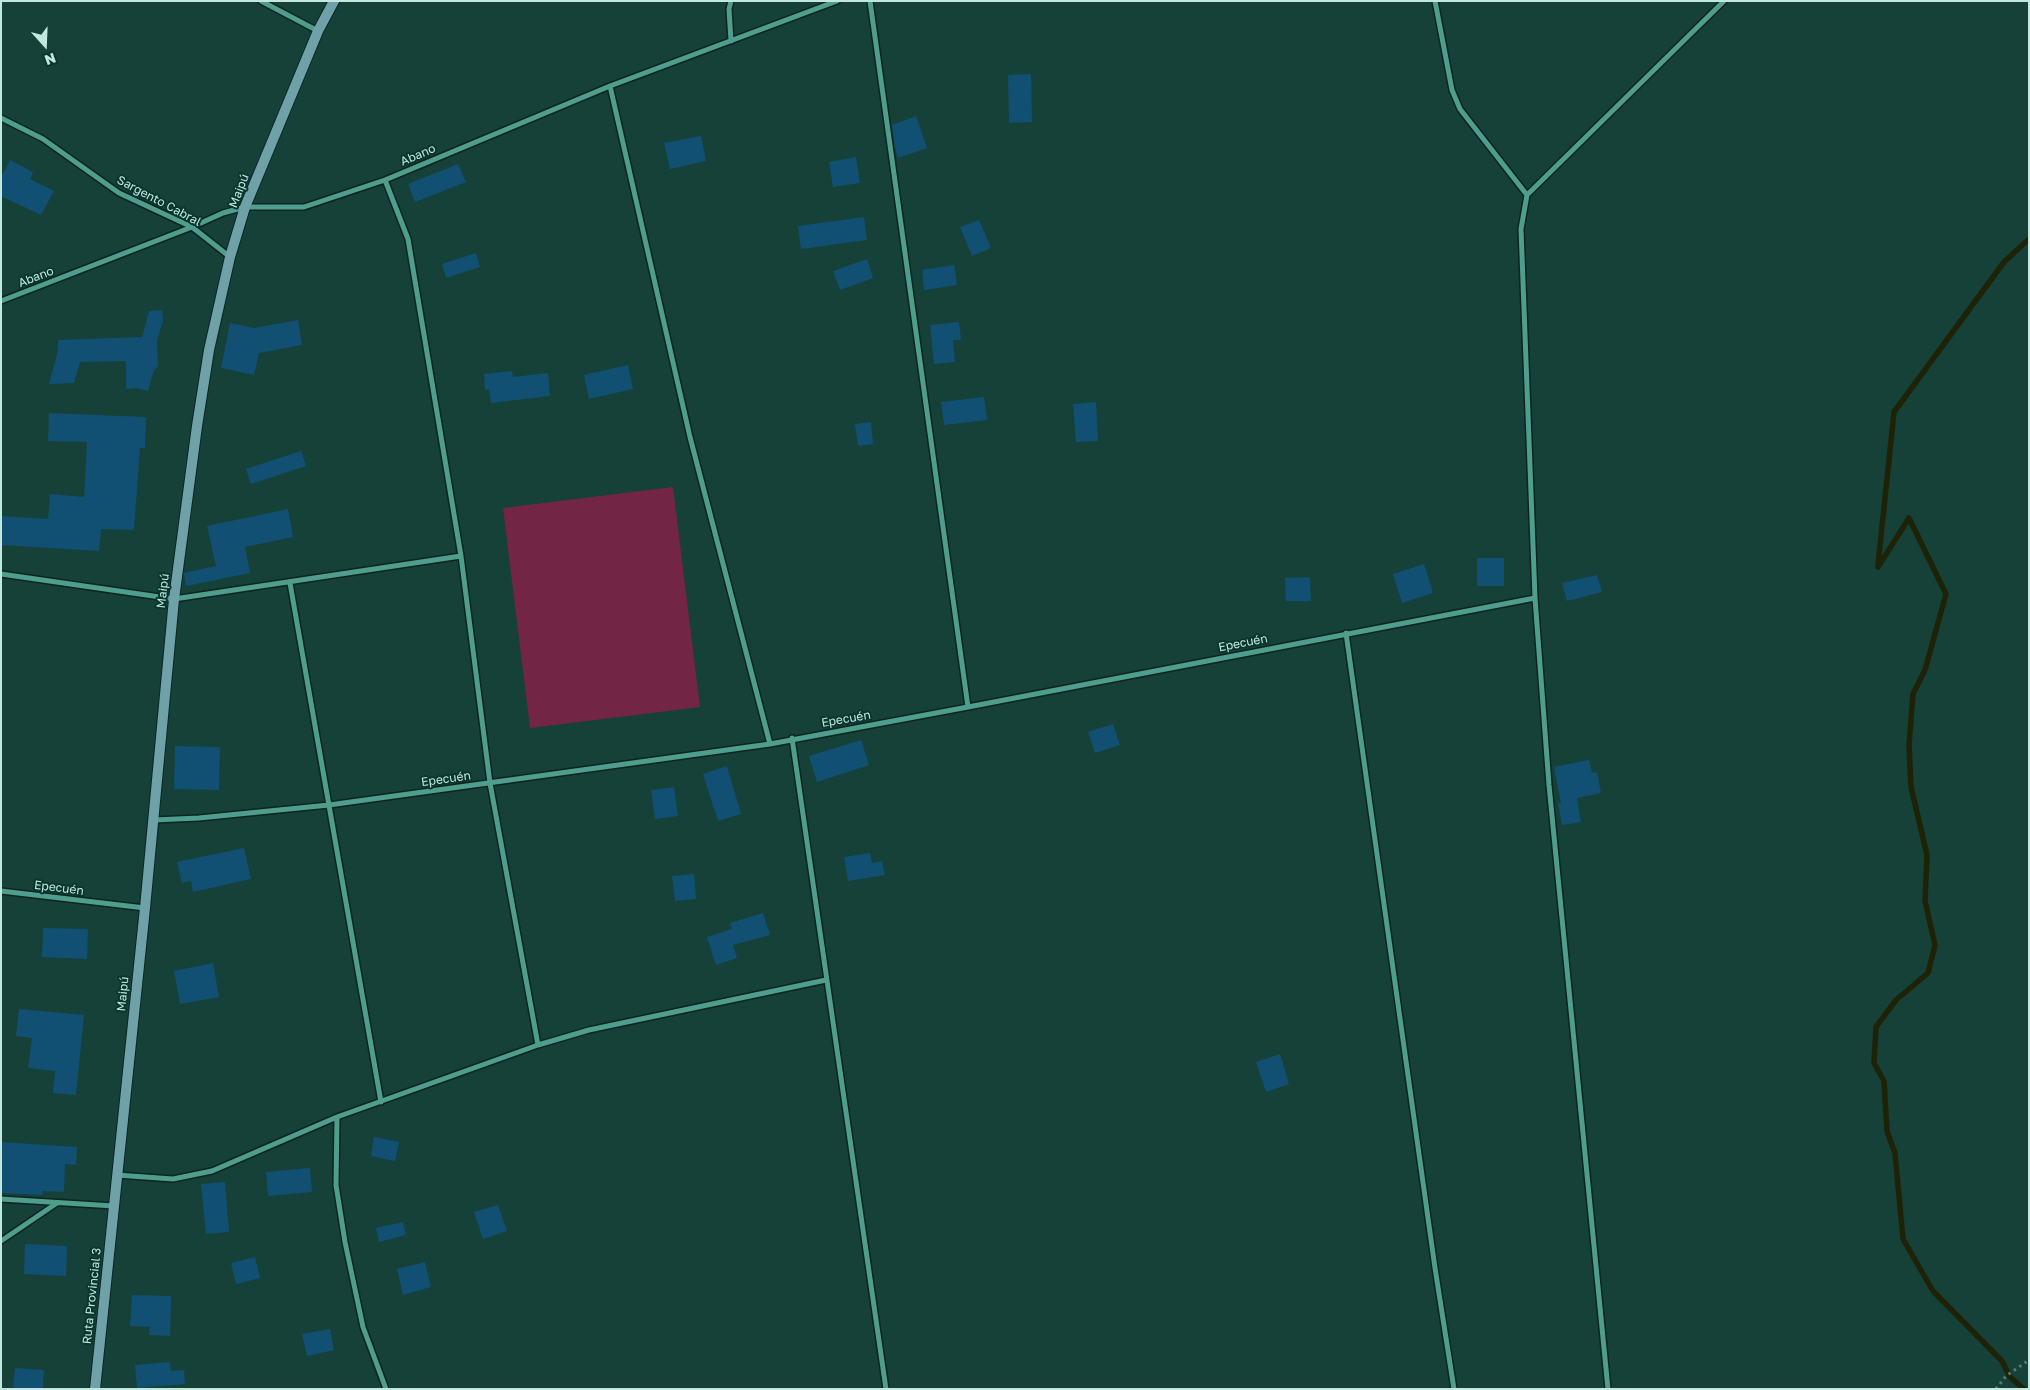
<!DOCTYPE html>
<meta charset="utf-8">
<style>
body{margin:0}
#map{position:relative;width:2030px;height:1390px;overflow:hidden;background:#164139;font-family:"Golos Text",sans-serif}
canvas{display:block}
.frame{position:absolute;inset:0;border:2px solid #c2e7de;pointer-events:none}
.north{position:absolute;left:20px;top:20px;width:50px;height:50px;-webkit-text-stroke:4px #09372f;paint-order:stroke;rotate:160deg;font-size:14px;font-weight:700;line-height:20px;text-align:center;color:#c2e7de}
.north::after{content:'';display:block;margin:auto;width:18px;height:22px;background:#c2e7de;clip-path:polygon(50% 0,100% 100%,50% 72%,0 100%)}
</style>
<div id="map">
<canvas width="2030" height="1390"></canvas>
<div class="frame"></div>
<div class="north">N</div>
</div>
<script>
const c = document.querySelector('canvas').getContext('2d');
c.lineJoin = 'round';
function fillPath(path, color) {
  c.fillStyle = color;
  c.fill(path, 'evenodd');
}
function trace(path, color, width, dash) {
  c.strokeStyle = color;
  c.lineWidth = width;
  c.lineCap = dash ? 'butt' : 'round';
  c.setLineDash(dash || []);
  c.stroke(path);
}
function drawText(font, color, halo, rows, align = 'center') {
  c.font = font + ' "Golos Text",sans-serif';
  c.lineWidth = 4;
  c.setLineDash([]);
  c.textBaseline = 'middle';
  c.strokeStyle = halo;
  c.fillStyle = color;
  for (const [text, x, y, turn = 0] of rows) {
    c.save();
    c.translate(x, y);
    c.rotate((+turn || 0) * Math.PI / 180);
    c.textAlign = isNaN(turn) ? turn : align;
    if (halo) c.strokeText(text, 0, 0);
    c.fillText(text, 0, 0);
    c.restore();
  }
}
const green = new Path2D(`
 M673,487L700,707L530,728L503,508Z`);
const stream = new Path2D(`
 M1878,565L1894,412L2004,262L2029,239
 M1878,567L1909,518L1946,594L1925,670L1913,694L1909,745L1911,787L1927,855L1925,901L1935,945L1928,973L1896,1000L1876,1027L1874,1063L1884,1081L1887,1131L1895,1153L1903,1239L1933,1291L2002,1361L2010,1377L2024,1389`);
const building = new Path2D(`
 M1031,74L1032,122L1009,123L1008,75Z
 M916,116L927,148L898,158L895,147L892,125Z
 M701,136L706,161L670,169L664,143Z
 M856,157L860,183L833,187L829,162Z
 M10,160L33,172L30,179L54,191L41,215L1,196V177Z
 M458,164L466,182L415,202L408,184Z
 M864,217L867,240L801,249L798,226Z
 M979,220L991,248L972,256L960,227Z
 M476,253L480,267L446,278L442,264Z
 M867,259L873,278L840,290L833,271Z
 M954,265L957,285L924,290L922,270Z
 M162,310L163,320L157,341L158,366L154,370L148,391L136,388L126,389V361L80,362L74,383L49,384L58,351V340L142,337L149,311Z
 M298,320L302,345L259,353L254,375L221,368L230,323L254,328Z
 M959,322L961,340H953L955,362L934,364L930,325Z
 M628,365L633,389L589,399L584,375Z
 M512,371L513,377L548,373L550,396L491,403L489,389L485,390L484,374Z
 M984,397L987,420L944,425L941,402Z
 M1096,402L1098,441L1076,442L1073,404Z
 M49,413L146,417L145,448H140L134,530L101,529L99,551L1,545V516L48,519L50,494L84,497L87,442L48,441Z
 M871,422L873,444L858,446L855,424Z
 M301,451L306,466L251,484L246,469Z
 M288,509L293,537L245,547L250,573L186,586L184,573L216,566L207,526Z
 M1477,558H1504V586H1477Z
 M1424,564L1433,593L1402,603L1393,574Z
 M1597,575L1602,592L1567,601L1562,583Z
 M1310,577L1311,601H1286L1285,578Z
 M1113,724L1120,745L1095,753L1088,732Z
 M861,740L869,765L817,782L809,756Z
 M175,746L220,747L219,790L174,789Z
 M1589,760L1592,773L1597,772L1601,793L1577,798L1581,822L1562,825L1558,803H1561L1554,767Z
 M727,766L741,814L718,821L703,774Z
 M674,787L678,816L655,819L651,790Z
 M244,848L251,879L193,892L191,881L182,883L177,862Z
 M870,853L872,863L882,861L885,875L848,881L844,857Z
 M694,874L696,899L675,901L672,876Z
 M763,913L770,935L733,945L737,958L716,965L707,937L732,929L730,923Z
 M43,928L88,929L87,959L42,957Z
 M213,963L219,997L180,1004L174,971Z
 M19,1009L84,1015L76,1095L53,1093L55,1071L28,1068L32,1038L16,1036Z
 M1280,1054L1289,1084L1266,1092L1256,1062Z
 M374,1137L399,1142L395,1161L371,1156Z
 M1,1142L77,1147L76,1165L65,1164L64,1192L43,1191L42,1195L1,1193Z
 M310,1168L312,1192L268,1196L266,1172Z
 M225,1182L229,1232L206,1234L201,1184Z
 M498,1205L507,1231L483,1239L474,1212Z
 M403,1222L406,1235L379,1242L376,1228Z
 M25,1244L67,1246L66,1276L24,1274Z
 M255,1257L260,1278L236,1284L231,1263Z
 M425,1262L431,1287L403,1295L397,1269Z
 M132,1295L171,1296L170,1336L149,1335L150,1327L130,1326Z
 M330,1329L334,1350L307,1356L302,1334Z
 M170,1362L171,1371L184,1370L185,1384L137,1388L135,1365Z
 M15,1368L44,1370L43,1389H13Z`);
const path = new Path2D(`
 M1996,1389L2006,1376L2029,1360`);
const minor = new Path2D(`
 M261,1L318,31
 M731,1L729,9L731,41
 M870,1L968,707
 M1435,1L1452,90L1460,109L1527,195
 M610,86L690,437L770,744
 M1,118L43,139L119,193L192,227L230,257
 M385,180L408,239L461,556L490,783L538,1045
 M1,301L192,227L223,213L245,207H304L385,180L610,86L837,1
 M1,574L174,599L461,556
 M290,583L381,1102
 M1346,633L1435,1268L1454,1389
 M792,738L886,1389
 M154,820L199,818L329,805L770,744L968,707L1535,598
 M1,891L145,908
 M337,1117L336,1185L345,1242L363,1327L386,1389
 M117,1175L173,1179L212,1171L337,1117L538,1045L589,1030L826,980
 M1,1199L114,1206
 M1,1241L57,1203
 M1608,1389L1549,785L1535,598L1521,229L1527,195L1724,1`);
const secondary = new Path2D(`
 M95,1389L145,908L174,599L197,426L209,350L230,257L245,207L318,31L334,1`);
const streetNames = [
 ["Abano",418,155,-23],
 ["Maipú",239,191,-69],
 ["Sargento Cabral",159,201,28],
 ["Abano",36,277,-21],
 ["Maipú",163,591,-83],
 ["Epecuén",1243,643,-11],
 ["Epecuén",846,719,-10],
 ["Epecuén",446,779,-8],
 ["Epecuén",59,888,7],
 ["Maipú",123,994,-84],
 ["Ruta Provincial 3",92,1296,-84]
];
fillPath(green, '#722545');
trace(stream, '#1e2307', 5.5);
fillPath(building, '#115072');
trace(minor, '#0c2520', 8);
trace(secondary, '#0c2520', 12);
trace(path, '#547c74', 3, [2.5, 4]);
trace(minor, '#4e9d8d', 5);
trace(secondary, '#6fa1a9', 10);
drawText('12px', '#c2e7de', '#09372f', streetNames);
</script>
